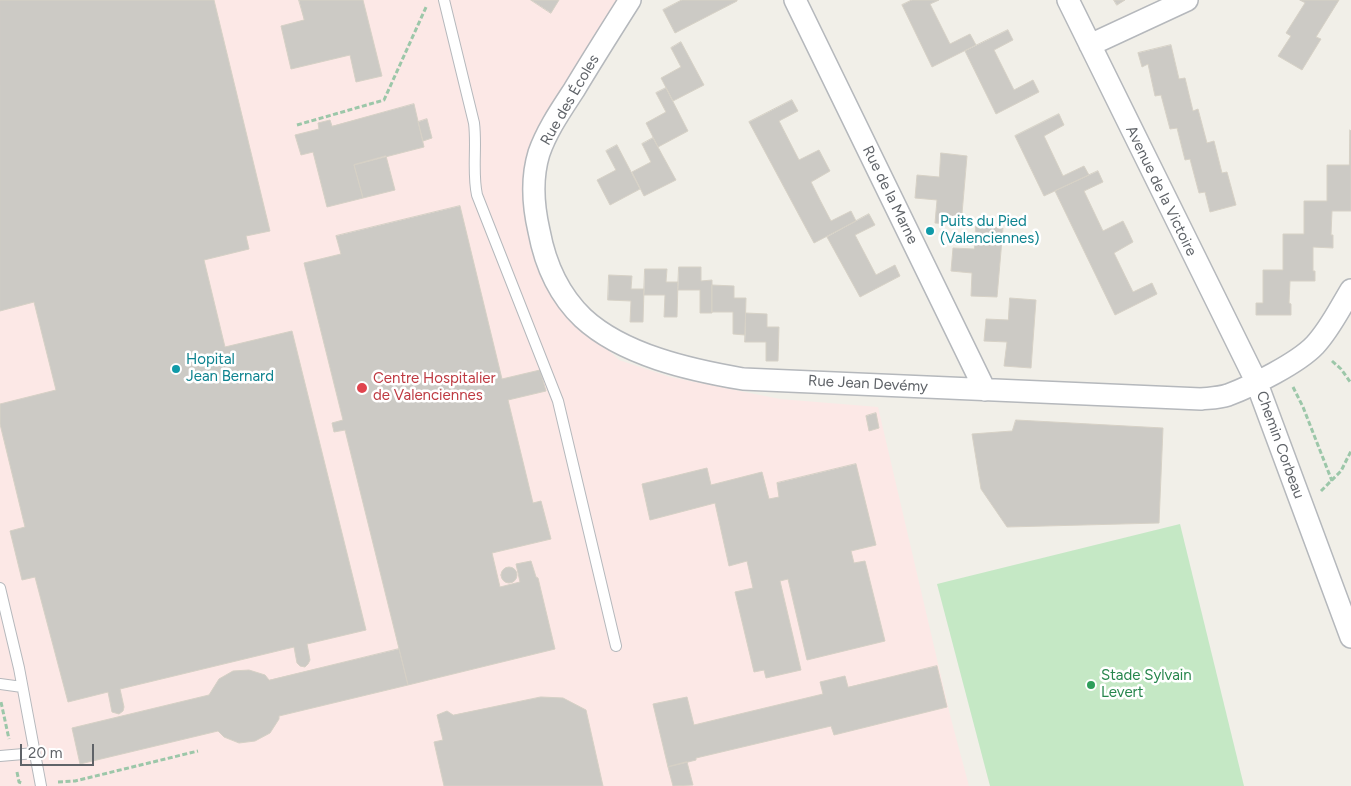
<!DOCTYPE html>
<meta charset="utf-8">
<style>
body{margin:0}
#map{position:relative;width:1351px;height:786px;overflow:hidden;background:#f1efe8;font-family:Figtree,sans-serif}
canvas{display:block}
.scale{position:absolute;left:20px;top:744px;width:74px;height:22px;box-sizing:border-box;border:2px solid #5f6368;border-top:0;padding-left:6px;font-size:15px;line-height:18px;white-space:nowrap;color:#5f6368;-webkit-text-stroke:4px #fff;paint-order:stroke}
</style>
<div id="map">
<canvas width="1351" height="786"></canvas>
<div class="scale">20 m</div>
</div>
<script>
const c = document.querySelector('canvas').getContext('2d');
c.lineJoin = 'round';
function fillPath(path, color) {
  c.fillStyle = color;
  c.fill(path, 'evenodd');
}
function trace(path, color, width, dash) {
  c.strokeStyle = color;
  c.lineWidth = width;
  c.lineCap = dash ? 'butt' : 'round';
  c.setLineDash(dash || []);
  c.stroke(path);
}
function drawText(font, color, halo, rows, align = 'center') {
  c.font = font + ' Figtree,sans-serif';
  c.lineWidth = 5;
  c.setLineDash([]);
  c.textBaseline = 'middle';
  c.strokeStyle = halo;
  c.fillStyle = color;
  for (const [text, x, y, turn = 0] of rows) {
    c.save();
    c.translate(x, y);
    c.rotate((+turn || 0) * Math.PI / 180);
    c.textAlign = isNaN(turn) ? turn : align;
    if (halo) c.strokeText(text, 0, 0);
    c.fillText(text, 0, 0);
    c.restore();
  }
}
const medical = new Path2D(`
 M0,0H630L541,156L539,239L596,339L619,360L670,377L780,399L878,407L951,719L969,786H0Z`);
const green = new Path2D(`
 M1180,524L1244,786H990L937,584Z`);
const building = new Path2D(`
 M0,0H214L270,231L246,236L249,249L204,260L225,347L292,331L366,630L307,644L310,660L308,664L305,667L300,666L297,663L294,647L120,689L124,707L123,711L119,714L112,712L108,692L68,702L35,577L22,580L10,531L25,527L0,424V404L56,390L34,302L0,311Z
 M299,0H363L382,76L356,82L350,55L291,69L281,26L304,20Z
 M531,0H559L551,13Z
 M682,0H737V1L675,33L663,10Z
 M912,0H939L930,4L950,44L970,34L976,45L932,67L902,5Z
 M1114,0H1125L1117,5Z
 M1300,0H1339L1316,37L1321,39L1302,70L1278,56L1291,36L1286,33L1305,3Z
 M1008,30L1013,40L994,50L1014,90L1033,80L1039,92L996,114L965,51Z
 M681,42L704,85L673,101L661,78L681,67L671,48Z
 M1171,45L1179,79L1185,78L1193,111L1198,109L1207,143L1214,141L1222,173L1227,172L1236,205L1210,212L1205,192L1199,193L1190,159L1185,160L1177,128L1170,129L1161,95L1155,96L1148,64L1142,67L1138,53Z
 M666,88L688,131L658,147L646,123L666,112L656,93Z
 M792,100L798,111L779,121L799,160L819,150L830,171L811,182L820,200L831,221L851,211L856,221L814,243L749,122Z
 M414,104L424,147L354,165L363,198L327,207L313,152L301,155L295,135L319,129L318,123L330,120L332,126Z
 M1059,114L1064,125L1044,136L1063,176L1084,166L1089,175L1044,196L1015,136Z
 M427,119L432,138L423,141L418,122Z
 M1350,130L1351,131V211H1332L1331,235H1333V248L1313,247V271H1315V281H1290L1289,303L1291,304V315H1256V303H1263V270H1283V234H1304V201H1327V165H1349Z
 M653,138L676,180L644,196L632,172L651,162L642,144Z
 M617,145L640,189L610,205L597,180L616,170L606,151Z
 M941,153L967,156L961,225L935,223L937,200L915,198L917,175L939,177Z
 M386,156L395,190L363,198L354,165Z
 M1098,171L1103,182L1084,191L1103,231L1123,221L1128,231L1133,242L1114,253L1133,292L1152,283L1157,294L1115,315L1055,191Z
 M460,206L502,379L540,370L546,391L508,400L533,503L541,501L551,539L492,553L500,587L520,582L516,564L531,561L536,577L538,578L555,649L408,685L345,430L334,432L332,423L343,420L304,263L341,254L336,236Z
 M869,214L875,225L855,235L876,275L895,265L900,276L860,297L827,237Z
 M976,226L1003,228L997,297L971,296L972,273L951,271L953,248L974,249Z
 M679,267H701V281L712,280V313H700V290H678Z
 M645,269H667L666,282H678L677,317H664L665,295H644Z
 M609,275L632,276L631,289H644L643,322H630L631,301L608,300Z
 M712,285L734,286V298H746L745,335L733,334V312H712Z
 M1010,298L1036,300L1031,368L1004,366L1007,342L984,341L986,319L1008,320Z
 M746,313L767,314V327H779L778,361H766V342H745Z
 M876,413L879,428L869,431L866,416Z
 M1016,420L1163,428L1159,523L1007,527L981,489L972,434L1012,431Z
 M856,464L876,545L851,551L854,563L865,561L885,641L807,660L788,579L780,581L801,670L766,678L764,670L754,672L735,592L753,588L747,561L729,566L715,503L650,520L642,484L707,468L711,485L762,472L769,499L779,497L777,483Z
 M501 575a8 8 0 1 1 16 0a8 8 0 1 1-16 0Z
 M399,649L408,685L279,716V719L270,733L255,741L239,743L224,737L218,731L80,764L72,728L209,695L219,679L233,671L249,670L265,675L269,680Z
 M937,666L947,707L834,735L831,726L696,758V760L668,767L653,704L687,697L694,725L823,694L820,682L845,676L848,687Z
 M541,697L563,698L586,710L603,786H444L434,742L443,740L437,715L447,711L453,715Z
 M687,762L693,785L673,786L668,767Z`);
const path = new Path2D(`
 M297,125L384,100L427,5
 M1332,361L1341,369L1351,383
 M1293,387L1303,407L1332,481
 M1321,491L1341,471L1351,451
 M1,702L9,739
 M17,772L19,782L22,783
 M58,782L75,781L198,751`);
const service = new Path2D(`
 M444,0L474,123C477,147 472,172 477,195L558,401L616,646
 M0,588L19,668L41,786
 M0,684L22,687
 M0,756L35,753`);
const minor = new Path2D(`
 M630,0C611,30 592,60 574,90C561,110 547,130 539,153C531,179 533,205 539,231C545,263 559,295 583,318C623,355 690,370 743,379L1201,399C1210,398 1219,398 1228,395C1252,386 1298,363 1315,345C1330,329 1340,308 1351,290
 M795,0L985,390
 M1068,0L1256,381L1351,637
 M1090,45L1187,0`);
const markers = [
 [930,231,5,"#0f9aa8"],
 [176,369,5,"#0f9aa8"],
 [362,388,6,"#e0444e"],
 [1091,685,5,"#2e9e5b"]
];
const streetNames = [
 ["Rue des Écoles",570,100,-60],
 ["Avenue de la Victoire",1161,191,64],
 ["Rue de la Marne",890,195,64],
 ["Rue Jean Devémy",868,384,3],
 ["Chemin Corbeau",1280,445,70]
];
const cultureNames = [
 ["Puits du Pied",940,222],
 ["(Valenciennes)",940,239],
 ["Hopital",186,360],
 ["Jean Bernard",186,377]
];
const healthNames = [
 ["Centre Hospitalier",373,379],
 ["de Valenciennes",373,396]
];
const leisureNames = [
 ["Stade Sylvain",1101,676],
 ["Levert",1101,693]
];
fillPath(medical, '#fce8e6');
fillPath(green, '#c5e8c5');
fillPath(building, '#cccac5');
trace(building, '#d6d1c6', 1);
trace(service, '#b5b8bc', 12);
trace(minor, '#b5b8bc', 24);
trace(path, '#9cc7a9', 3, [5, 2.5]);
trace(service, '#fff', 10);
trace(minor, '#fff', 21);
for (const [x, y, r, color] of markers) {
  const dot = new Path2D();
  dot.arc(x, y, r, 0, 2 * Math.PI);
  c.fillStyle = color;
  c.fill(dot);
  trace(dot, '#fff', 2);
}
drawText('15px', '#5f6368', '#fff', streetNames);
drawText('15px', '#0d838f', '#fff', cultureNames, 'left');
drawText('15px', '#be3a42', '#fff', healthNames, 'left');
drawText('15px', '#27864d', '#fff', leisureNames, 'left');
</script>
